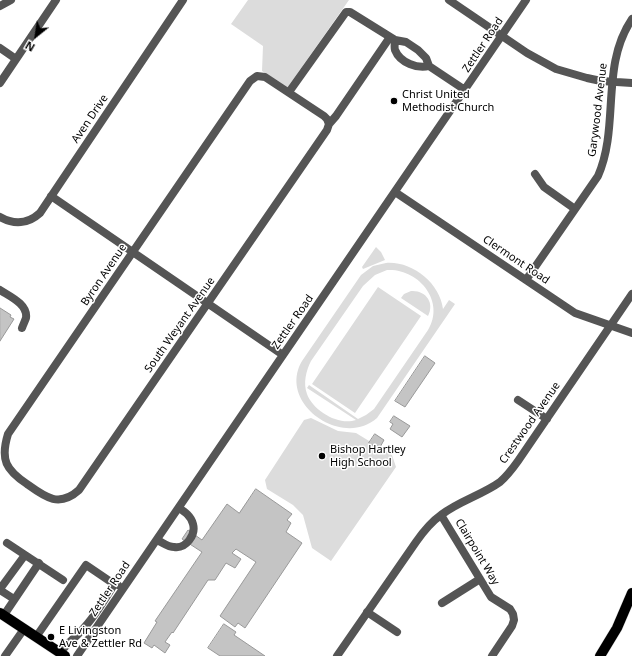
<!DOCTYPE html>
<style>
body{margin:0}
#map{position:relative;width:632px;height:656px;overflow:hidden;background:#fff;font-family:"Noto Sans",sans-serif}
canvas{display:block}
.north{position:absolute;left:16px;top:16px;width:40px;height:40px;-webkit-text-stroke:3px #fff;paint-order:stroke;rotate:210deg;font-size:11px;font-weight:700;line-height:16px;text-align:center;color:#000}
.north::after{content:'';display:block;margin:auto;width:14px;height:18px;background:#000;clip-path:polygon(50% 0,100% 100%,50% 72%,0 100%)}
</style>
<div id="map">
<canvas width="632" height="656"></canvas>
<div class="north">N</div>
</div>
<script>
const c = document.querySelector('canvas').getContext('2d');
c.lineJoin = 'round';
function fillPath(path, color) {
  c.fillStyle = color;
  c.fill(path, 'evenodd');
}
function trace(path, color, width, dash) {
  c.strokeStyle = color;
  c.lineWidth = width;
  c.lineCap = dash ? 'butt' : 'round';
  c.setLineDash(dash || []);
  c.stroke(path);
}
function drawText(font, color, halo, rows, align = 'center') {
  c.font = font + ' "Noto Sans",sans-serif';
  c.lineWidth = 3;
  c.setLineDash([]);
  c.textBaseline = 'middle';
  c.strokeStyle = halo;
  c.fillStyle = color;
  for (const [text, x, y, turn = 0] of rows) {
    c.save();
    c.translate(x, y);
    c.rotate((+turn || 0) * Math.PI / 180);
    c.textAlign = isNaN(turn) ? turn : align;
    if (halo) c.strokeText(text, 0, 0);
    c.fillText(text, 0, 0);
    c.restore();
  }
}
const green = new Path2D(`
 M248,0H349L287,88L262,71L263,46L231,24Z
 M376,247L381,252L385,260L363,269L362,267Z
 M386,263C412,261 440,283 443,309L449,300L455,304L377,418C342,449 277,403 302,361L361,275L373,266ZM387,270C418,268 446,301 428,330L374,409L366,415L358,419L309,385L307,388L356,420C339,426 313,411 307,394C303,383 306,371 311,361L363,286L375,275Z
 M378,287L421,316L355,413L312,384Z
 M411,291C426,290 435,303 428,316L401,298L404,294Z
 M311,418L338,431L356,433L392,455L396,467L331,561L312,548L303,515L293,505L267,489L265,480L304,420Z`);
const building = new Path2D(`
 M0,308L11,315L10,317L14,319L0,341Z
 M425,356L435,363L405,407L395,401Z
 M394,416L410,426L402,437L390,429L393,424L390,422Z
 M375,434L384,440L379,449L369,443Z
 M256,489L292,514L287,520L291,523L286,532L302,543L245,628L238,623L235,627L220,616L256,562L236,549L232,553L241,559L235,568L226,563L215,580H208L173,633L172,632L165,642L170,645L165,653L154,645L152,648L144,643L157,622L155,621L202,552L182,539L188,530L202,540L227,504L239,513Z
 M224,624L236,632L234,635L265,656H220L208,648Z`);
const minor = new Path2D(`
 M449,0L527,53L556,69L587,78L601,81L632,83
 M0,6L11,0
 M0,48L16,59
 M429,66C418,69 400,63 395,50C394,47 395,43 395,40L406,42L418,50L426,58L429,66L465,90
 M0,83L56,0
 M289,92L346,12H350L395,40
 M329,124L327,119L324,116L265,77L257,76L250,81L8,434C0,460 6,470 27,484C45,497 59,508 79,490L327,130L329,124L336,116L390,37
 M535,174L544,187L575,209
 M395,192L575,313L632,333
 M51,196L283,355
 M0,217C14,225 28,224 40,213L183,0
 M526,280L598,176C620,126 600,66 632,19
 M0,290C9,296 28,304 26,318C25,321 23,325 22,328
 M518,400L547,419
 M441,515L491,597L510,609L513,614L514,620L512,626L492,656
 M157,540C162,542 168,547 174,547C186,549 196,535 193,524C191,516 185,512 179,508
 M7,543L63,580
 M0,589L25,555
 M0,590L14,599
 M442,603L480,579
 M367,612L397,632
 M4,615L39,563
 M36,637L86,565L114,584
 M60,653C66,644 75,638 82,630C95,617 105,599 115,583L118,585
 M5,656L24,629
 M77,656L526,0
 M337,656L416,542C423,532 431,522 441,515C459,501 482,495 500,482C507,476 513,468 518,461L632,294`);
const major = new Path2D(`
 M0,613L65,656
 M600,656L617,628L632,593`);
const markers = [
 [394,101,4,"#000"],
 [322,456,4,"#000"],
 [51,637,4,"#000"]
];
const streetNames = [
 ["Zettler Road",483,45,-56],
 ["Garywood Avenue",598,110,-83],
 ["Aven Drive",90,119,-56],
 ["Clermont Road",516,260,34],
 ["Byron Avenue",104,275,-56],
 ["Zettler Road",293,322,-55],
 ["South Weyant Avenue",180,325,-55],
 ["Crestwood Avenue",530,423,-55],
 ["Clairpoint Way",477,552,59],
 ["Zettler Road",110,589,-56]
];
const poiNames = [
 ["Christ United",402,95],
 ["Methodist Church",402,108],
 ["Bishop Hartley",330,450],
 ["High School",330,463],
 ["E Livingston",59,631],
 ["Ave & Zettler Rd",59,644]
];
fillPath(green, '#dcdcdc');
fillPath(building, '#c4c4c4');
trace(building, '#999', 1);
trace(major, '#dbdbdb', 11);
trace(minor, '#555', 8);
trace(major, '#000', 10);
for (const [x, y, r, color] of markers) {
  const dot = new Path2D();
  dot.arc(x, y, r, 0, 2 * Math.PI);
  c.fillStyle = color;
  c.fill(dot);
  trace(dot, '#fff', 1.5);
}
drawText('11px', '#000', '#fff', streetNames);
drawText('11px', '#000', '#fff', poiNames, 'left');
</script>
